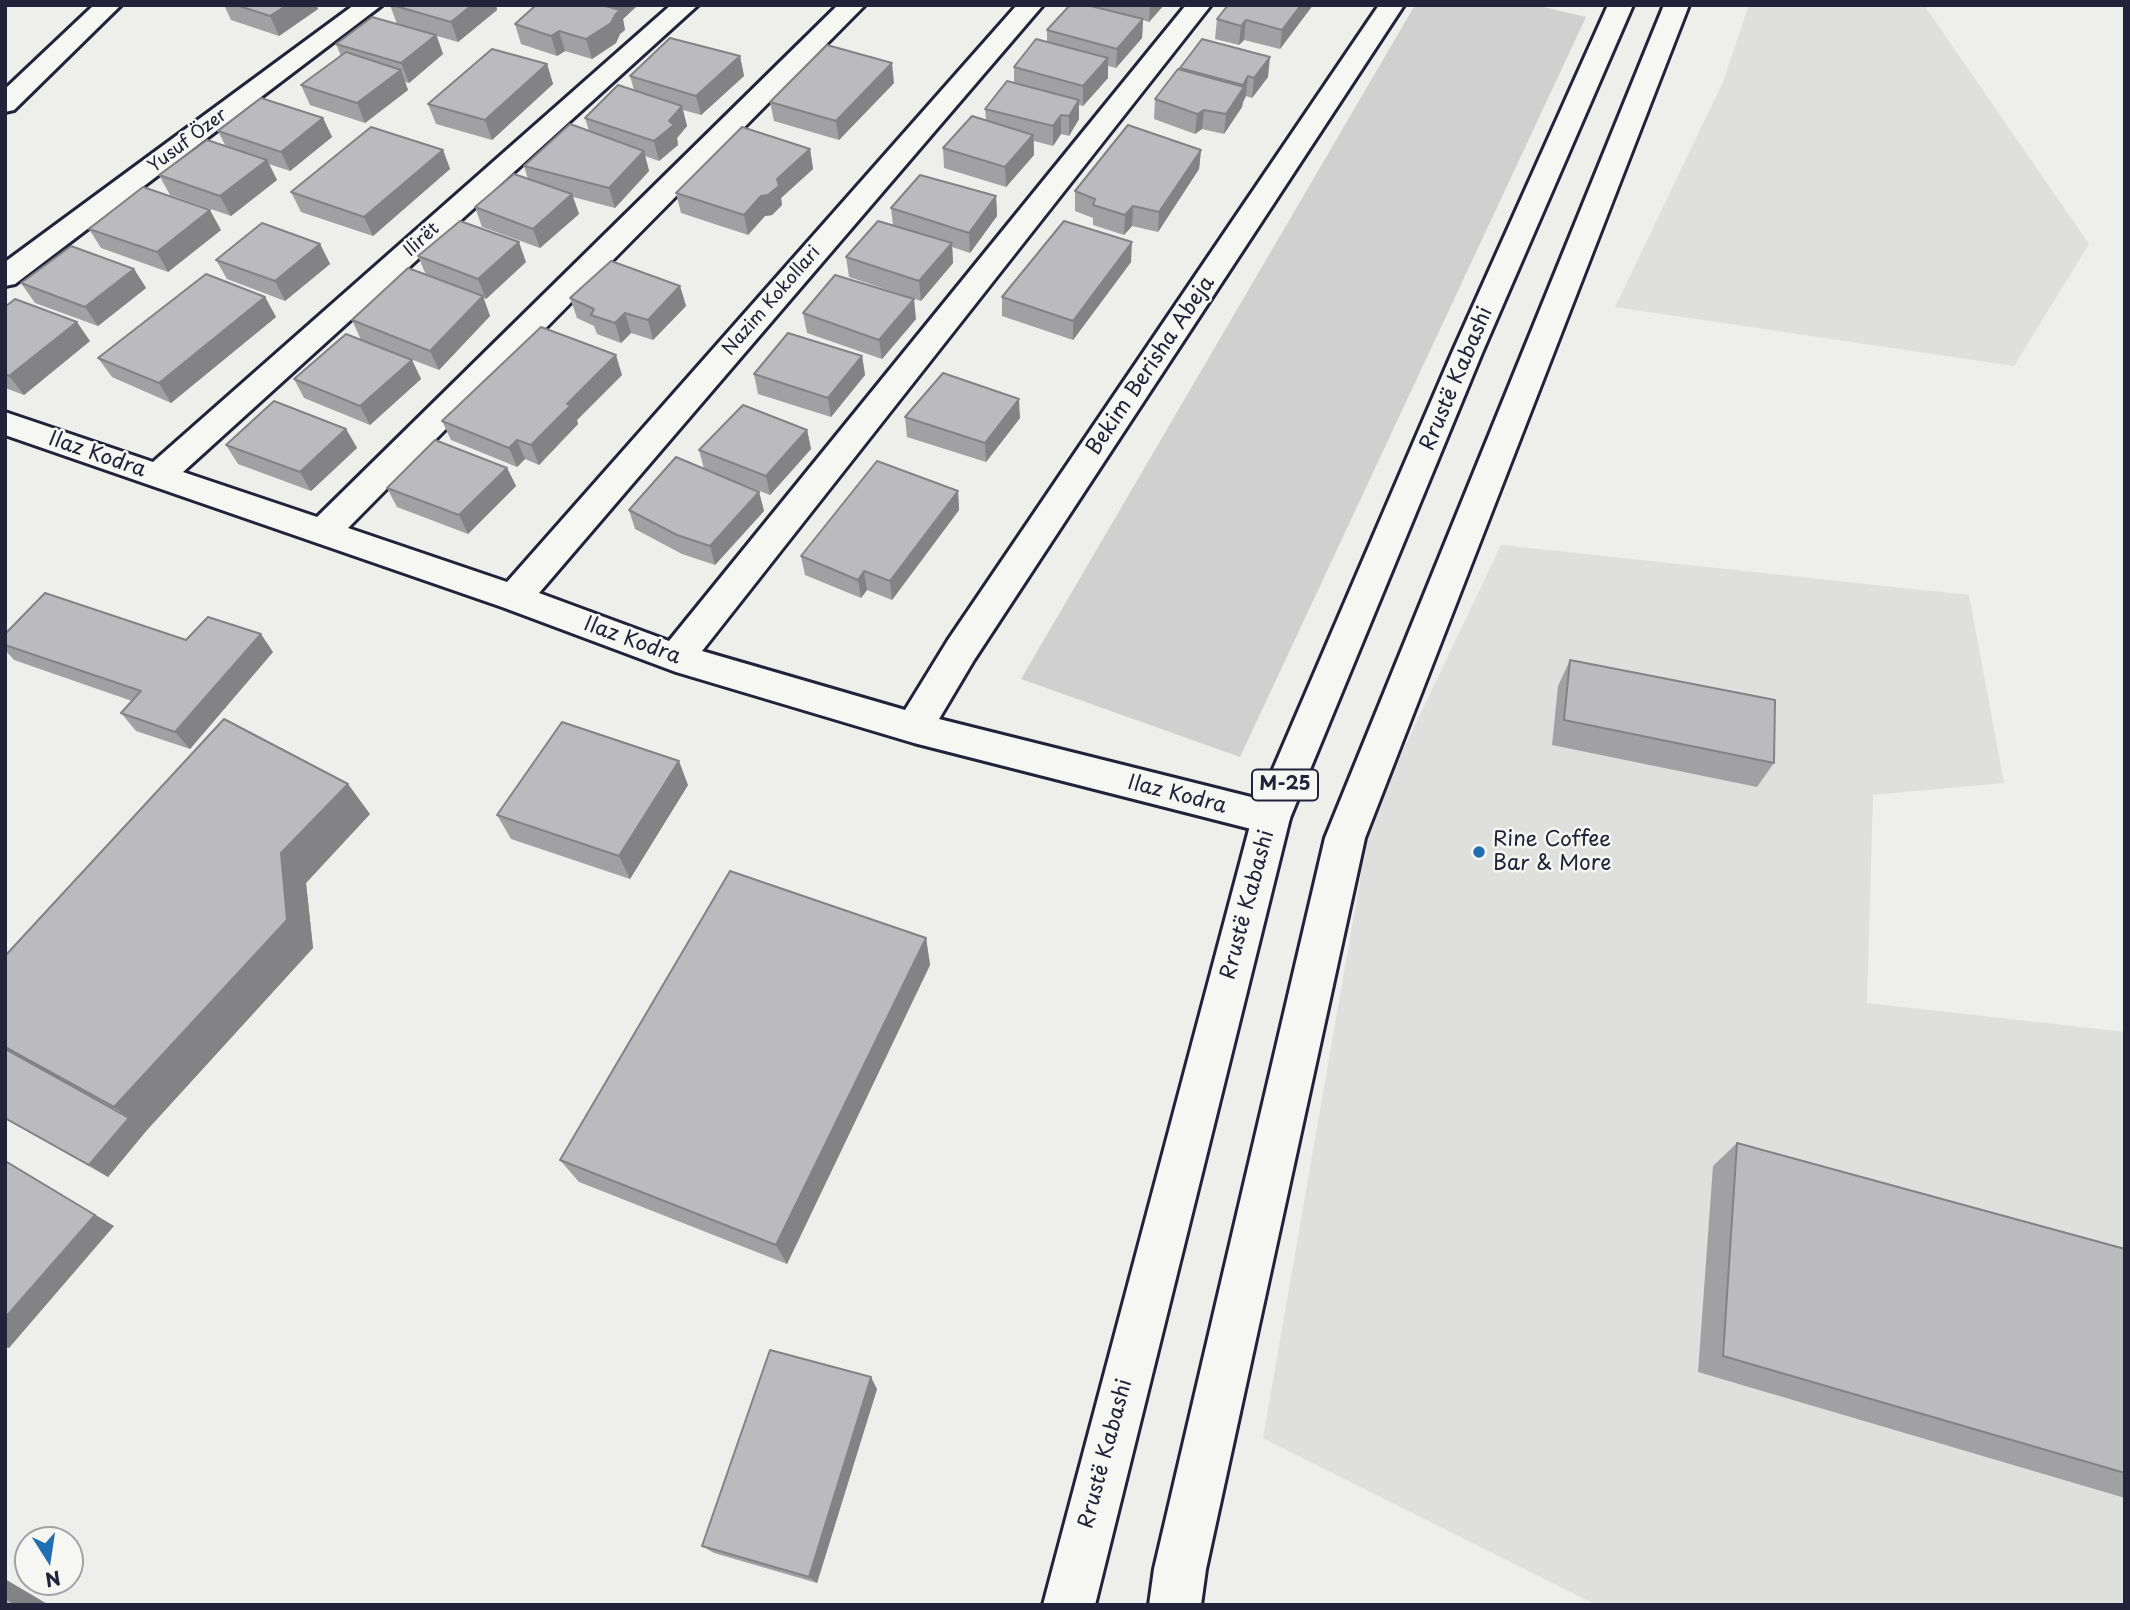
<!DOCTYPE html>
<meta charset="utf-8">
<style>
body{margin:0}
#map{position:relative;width:2130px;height:1610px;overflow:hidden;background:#eeeeeb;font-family:"Playpen Sans",sans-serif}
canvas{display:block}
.frame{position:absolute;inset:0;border:7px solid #22223b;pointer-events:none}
.north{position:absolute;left:14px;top:1526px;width:70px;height:70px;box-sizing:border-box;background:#f6f6f2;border:2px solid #a1a1a9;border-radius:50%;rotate:168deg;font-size:19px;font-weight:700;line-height:28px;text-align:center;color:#22223b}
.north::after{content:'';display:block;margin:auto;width:24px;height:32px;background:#1f6fb2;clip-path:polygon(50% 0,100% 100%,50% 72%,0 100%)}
</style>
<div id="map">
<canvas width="2130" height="1610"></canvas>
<div class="frame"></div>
<div class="north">N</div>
</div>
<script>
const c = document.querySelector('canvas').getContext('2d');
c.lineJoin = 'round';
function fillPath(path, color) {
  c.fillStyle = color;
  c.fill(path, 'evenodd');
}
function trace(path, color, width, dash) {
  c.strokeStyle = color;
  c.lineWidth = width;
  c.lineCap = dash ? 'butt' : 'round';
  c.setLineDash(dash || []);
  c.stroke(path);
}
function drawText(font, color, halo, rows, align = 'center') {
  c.font = font + ' "Playpen Sans",sans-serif';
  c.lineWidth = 5;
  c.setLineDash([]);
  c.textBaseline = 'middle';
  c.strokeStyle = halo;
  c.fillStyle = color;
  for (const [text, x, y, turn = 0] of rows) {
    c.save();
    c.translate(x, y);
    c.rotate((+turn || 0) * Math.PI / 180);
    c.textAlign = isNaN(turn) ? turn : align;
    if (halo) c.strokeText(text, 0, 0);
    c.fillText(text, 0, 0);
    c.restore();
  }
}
const built = new Path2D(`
 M1749,5H1924L2089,244L2014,366L1615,307L1723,82Z
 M1501,545L1969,595L2004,783L1873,795L1867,1003L2125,1032V1605H1597L1263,1438L1371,817Z`);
const green = new Path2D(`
 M1415,5H1535L1586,17L1240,757L1021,679Z`);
const minor = new Path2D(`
 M94,5H121L14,110L5,112V89Z
 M354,5H382L15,284L5,286V262Z
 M671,5H698L183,472L317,517L838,5H865L348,528L507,582L1017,5H1043L539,593L669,641L1186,5H1211L702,651L905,710L948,640L1379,5H1404L974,660L939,719L1271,802L1285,806L1290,818L1285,830L1271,834L914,743L676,672L502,607L5,435V412L153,462Z`);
const major = new Path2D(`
 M1608,5H1633L1482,353L1290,818L1095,1605H1043L1252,818L1452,353Z
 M1664,5H1689L1365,838L1206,1569L1201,1605H1149L1154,1569L1325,838Z`);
const wall = new Path2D(`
 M224,5H316L318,9L279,36L231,20Z
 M390,5H496L497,10L458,42L437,36L443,54L409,83L405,82L408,90L365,123L310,105L301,85L341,56L336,44L397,24Z
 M536,5H638L623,19L625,30L620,34L616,43L592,59L565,51L557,56L521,44L515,24Z
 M1164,5L1149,22L1143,20L1142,38L1116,68L1108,66V78L1083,106L1079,105V119L1069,136L1061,134L1053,146L1034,141V155L1006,187L944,168L943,148L986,120L985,109L1014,83V67L1047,42V30L1088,6Z
 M1313,5L1280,49L1244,40L1239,45L1215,39L1217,19Z
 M740,56L744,76L701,115L683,110L687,126L677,138L678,145L659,161L645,156L649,171L615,208L573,197L579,214L540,248L482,227L475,207L528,179L524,166L589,131L585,118L634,90L630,76Z
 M547,64L553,84L492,140L436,124L428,104Z
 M1180,68L1268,77L1252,98L1246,96L1243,102L1242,107L1224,134L1202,129L1195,134L1154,119L1155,99Z
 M894,83L839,140L774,121L770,102Z
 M323,118L332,137L290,171L269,164L277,180L231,216L170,195L159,175L226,147L218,131Z
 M810,149L813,169L781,198L782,205L772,215L765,216L748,235L681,213L676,193Z
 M443,150L450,169L373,236L301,212L291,192Z
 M1201,150L1199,169L1158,232L1132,226L1124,235L1093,225V218L1075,211V191Z
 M996,196L997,216L970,253L952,247L953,263L921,301L849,277L846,257L893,226L891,208Z
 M89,229L221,230L168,272L101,248Z
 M320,244L330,264L285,301L227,279L216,260Z
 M418,256L526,262L486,299L483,298L490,316L439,370L361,340L352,320L426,275Z
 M1131,262L1073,340L1002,316V297Z
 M134,269L146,288L98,326L35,303L21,283Z
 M680,286L686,306L653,340L631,333L621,343L597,334L594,326L577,318L570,298Z
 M265,297L276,317L171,403L112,377L98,358Z
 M5,307L90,341L24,395L5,388Z
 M803,313L916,319L882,359L807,333Z
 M862,356L865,375L831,417L758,394L754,374Z
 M412,360L421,379L370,425L304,398L294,379Z
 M622,375L577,420L578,424L539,465L525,459L517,467L451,440L442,421Z
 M905,417L1020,418L986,462L907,437Z
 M346,429L357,448L311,491L238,464L226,445Z
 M807,430L811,449L770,495L713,473L759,492L764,511L715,565L682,554L635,529L629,510L704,469L699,450Z
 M507,468L516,486L468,534L397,507L387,488Z
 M958,491L959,510L892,600L867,590L861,598L805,575L801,556Z
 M5,634L186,640L273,652L190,749L136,731L121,713L132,701L14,660L5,650Z
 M1570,660L1774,763L1757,787L1552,745L1558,686Z
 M688,785L630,879L511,839L497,815Z
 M370,814L306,883L313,948L147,1130L108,1177L5,1119V956Z
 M926,938L930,965L787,1264L579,1182L560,1160Z
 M1737,1143L2125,1249V1498L1698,1372L1713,1166Z
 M877,1389L817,1583L714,1553L702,1546Z`);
const shadedWall = new Path2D(`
 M287,5H316L318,9L279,36L270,16Z
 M472,5H496L497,10L458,42L451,22Z
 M612,5H638L623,19L625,30L620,34L616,43L592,59L586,39L614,16Z
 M1150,5H1164L1149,22Z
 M1301,5H1313L1280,49L1282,30Z
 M1143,19L1142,38L1116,68L1117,49Z
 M1246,20L1244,40L1239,45L1241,26Z
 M559,31L565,51L557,56L551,36Z
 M436,35L443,54L409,83L401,63Z
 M740,56L744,76L701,115L696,96Z
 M1270,57L1268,77L1252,98L1254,78Z
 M1108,58V78L1083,106V86Z
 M892,63L894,83L839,140L836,121Z
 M547,64L553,84L492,140L485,120Z
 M401,70L408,90L365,123L357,103Z
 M1248,76L1246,96L1243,102L1242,107L1224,134L1226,114L1243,89V85Z
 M1079,100V119L1069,136V116Z
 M682,106L687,126L677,138L678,145L659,161L654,141Z
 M1204,110L1202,129L1195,134L1197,114Z
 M1061,115V134L1053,146V126Z
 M323,118L332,137L290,171L281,152Z
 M1033,135L1034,155L1006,187L1005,167Z
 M810,149L813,169L781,198L782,205L772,215L765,216L748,235L744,215L777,179Z
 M443,150L450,169L373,236L364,217Z
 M1201,150L1199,169L1158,232L1159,212Z
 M644,151L649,171L615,208L609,188Z
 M267,160L277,180L231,216L220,196Z
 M572,194L579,214L540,248L533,229Z
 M996,196L997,216L970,253L969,233Z
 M1133,206L1132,226L1124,235L1125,215Z
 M210,210L221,230L168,272L157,252Z
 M519,242L526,262L486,299L478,279Z
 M1132,242L1131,262L1073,340V321Z
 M952,243L953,263L921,301L919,281Z
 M320,244L330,264L285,301L275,281Z
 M134,269L146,288L98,326L85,307Z
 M680,286L686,306L653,340L648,320Z
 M483,296L490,316L439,370L430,351Z
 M265,297L276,317L171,403L159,383Z
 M914,299L916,319L882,359L879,340Z
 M625,313L631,333L621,343L615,323Z
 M77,322L90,341L24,395L9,376Z
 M616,355L622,375L577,420L578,424L539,465L531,445L567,404Z
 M862,356L865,375L831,417L828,398Z
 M412,360L421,379L370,425L360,406Z
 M1019,399L1020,418L986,462L985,443Z
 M346,429L357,448L311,491L300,472Z
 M807,430L811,449L770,495L766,476Z
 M517,440L525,459L517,467L509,448Z
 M507,468L516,486L468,534L459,515Z
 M958,491L959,510L892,600L890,581Z
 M759,492L764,511L715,565L710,546Z
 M864,571L867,590L861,598L858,580Z
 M261,634L273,652L190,749L175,732Z
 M679,761L688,785L630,879L619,856Z
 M348,784L370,814L306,883L313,948L147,1130L108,1177L89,1165L129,1118L114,1107L281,853Z
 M926,938L930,965L787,1264L776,1245Z
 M5,1160L114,1226L9,1348L5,1347Z
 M871,1377L877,1389L817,1583L809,1577Z
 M5,1579L49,1605H18L5,1598Z`);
const building = new Path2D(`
 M236,5H287L270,16Z
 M392,5H472L451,22Z
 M536,5H602L620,10L615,15L611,23L586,39L559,31L551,36L515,24Z
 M1070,5H1087L1143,19L1117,49L1047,30Z
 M1228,5H1301L1282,30L1246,20L1241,26L1217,19Z
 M372,17L436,35L401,63L336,44Z
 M670,38L740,56L696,96L630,76Z
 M1036,39L1108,58L1083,86L1014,67Z
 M1202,39L1270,57L1254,78L1248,76L1243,85L1180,68Z
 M827,45L892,63L836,121L770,102Z
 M492,49L547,64L485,120L428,104Z
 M346,52L401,70L357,103L301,85Z
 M1178,69L1244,87L1226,114L1204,110L1197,114L1155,99Z
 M1007,81L1079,100L1069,116L1061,115L1053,126L985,109Z
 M618,85L682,106L669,121L674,125L654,141L585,118Z
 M261,98L323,118L281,152L218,131Z
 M972,116L1033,135L1005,167L943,148Z
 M570,124L644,151L609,188L524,166Z
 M1128,125L1201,150L1159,212L1133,206L1125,215L1093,205L1095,199L1075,191Z
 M371,127L443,150L364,217L291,192Z
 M742,127L810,149L777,179L779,186L768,195L761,196L744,215L676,193Z
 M207,140L267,160L220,196L159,175Z
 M514,174L572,194L533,229L475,207Z
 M920,175L996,196L969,233L891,208Z
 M143,187L210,210L157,252L89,229Z
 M460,221L519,242L478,279L418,256Z
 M878,221L952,243L919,281L846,257Z
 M1064,221L1132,242L1073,321L1002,297Z
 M262,223L320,244L275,281L216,260Z
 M71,246L134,269L85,307L21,283Z
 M611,261L680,286L648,320L625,313L615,323L591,315L594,309L570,298Z
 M408,268L483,296L430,351L352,320Z
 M206,274L265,297L159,383L98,358Z
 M835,275L914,299L879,340L803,313Z
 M15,299L77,322L9,376L5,374V307Z
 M541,327L616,355L567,404L571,405L531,445L517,440L509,448L442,421Z
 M788,333L862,356L828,398L754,374Z
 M346,334L412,360L360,406L294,379Z
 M943,373L1019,399L985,443L905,417Z
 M274,401L346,429L300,472L226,445Z
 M743,405L807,430L766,476L699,450Z
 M435,440L507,468L459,515L387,488Z
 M676,457L759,492L710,546L677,535L629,510Z
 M877,461L958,491L890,581L864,571L858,580L801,556Z
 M45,593L186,640L208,617L261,634L175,732L121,713L141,691L5,645V634Z
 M1570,660L1775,700L1774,763L1564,720Z
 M224,719L348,784L281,853L287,920L114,1107L5,1047V956Z
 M562,722L679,761L619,856L497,815Z
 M730,871L926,938L776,1245L560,1160Z
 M5,1049L129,1118L89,1165L5,1118Z
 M1737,1143L2125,1249V1473L1723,1356Z
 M5,1161L95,1215L5,1318Z
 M770,1350L871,1377L809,1577L702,1546Z
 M5,1598L18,1605H5Z`);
const markers = [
 [1479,852,7,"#1f6fb2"]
];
const farStreetnames = [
 ["Yusuf Özer",188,141,-37],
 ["Ilirët",422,240,-42],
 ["Nazim Kokollari",772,301,-49]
];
const shields = [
 [1285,785,66]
];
const shieldNames = [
 ["M-25",1285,785]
];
const streetNames = [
 ["Bekim Berisha Abeja",1151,366,-56],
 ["Rrustë Kabashi",1457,379,-67],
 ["Ilaz Kodra",97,455,19],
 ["Ilaz Kodra",632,641,20],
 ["Ilaz Kodra",1177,795,14],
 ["Rrustë Kabashi",1248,905,-75],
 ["Rrustë Kabashi",1106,1454,-75]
];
const poiNames = [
 ["Rine Coffee",1493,840],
 ["Bar & More",1493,864]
];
fillPath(built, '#dfdfde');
fillPath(green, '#d0d0d1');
trace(minor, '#22223b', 6);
trace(major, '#22223b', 6);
fillPath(minor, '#f6f6f2');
fillPath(major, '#f6f6f2');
fillPath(wall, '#a1a1a4');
fillPath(shadedWall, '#838386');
fillPath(building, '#bbbbbf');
trace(building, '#838386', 2);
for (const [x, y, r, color] of markers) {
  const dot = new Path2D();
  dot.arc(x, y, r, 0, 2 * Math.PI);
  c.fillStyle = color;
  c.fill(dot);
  trace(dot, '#f6f6f2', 2.5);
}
drawText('18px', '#22223b', '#f6f6f2', farStreetnames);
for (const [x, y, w] of shields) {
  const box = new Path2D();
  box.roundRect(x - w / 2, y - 15.5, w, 31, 5);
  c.fillStyle = '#f6f6f2';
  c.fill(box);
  trace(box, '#22223b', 2);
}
drawText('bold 19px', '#22223b', null, shieldNames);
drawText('21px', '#22223b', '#f6f6f2', streetNames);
drawText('21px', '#22223b', '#f6f6f2', poiNames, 'left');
</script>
